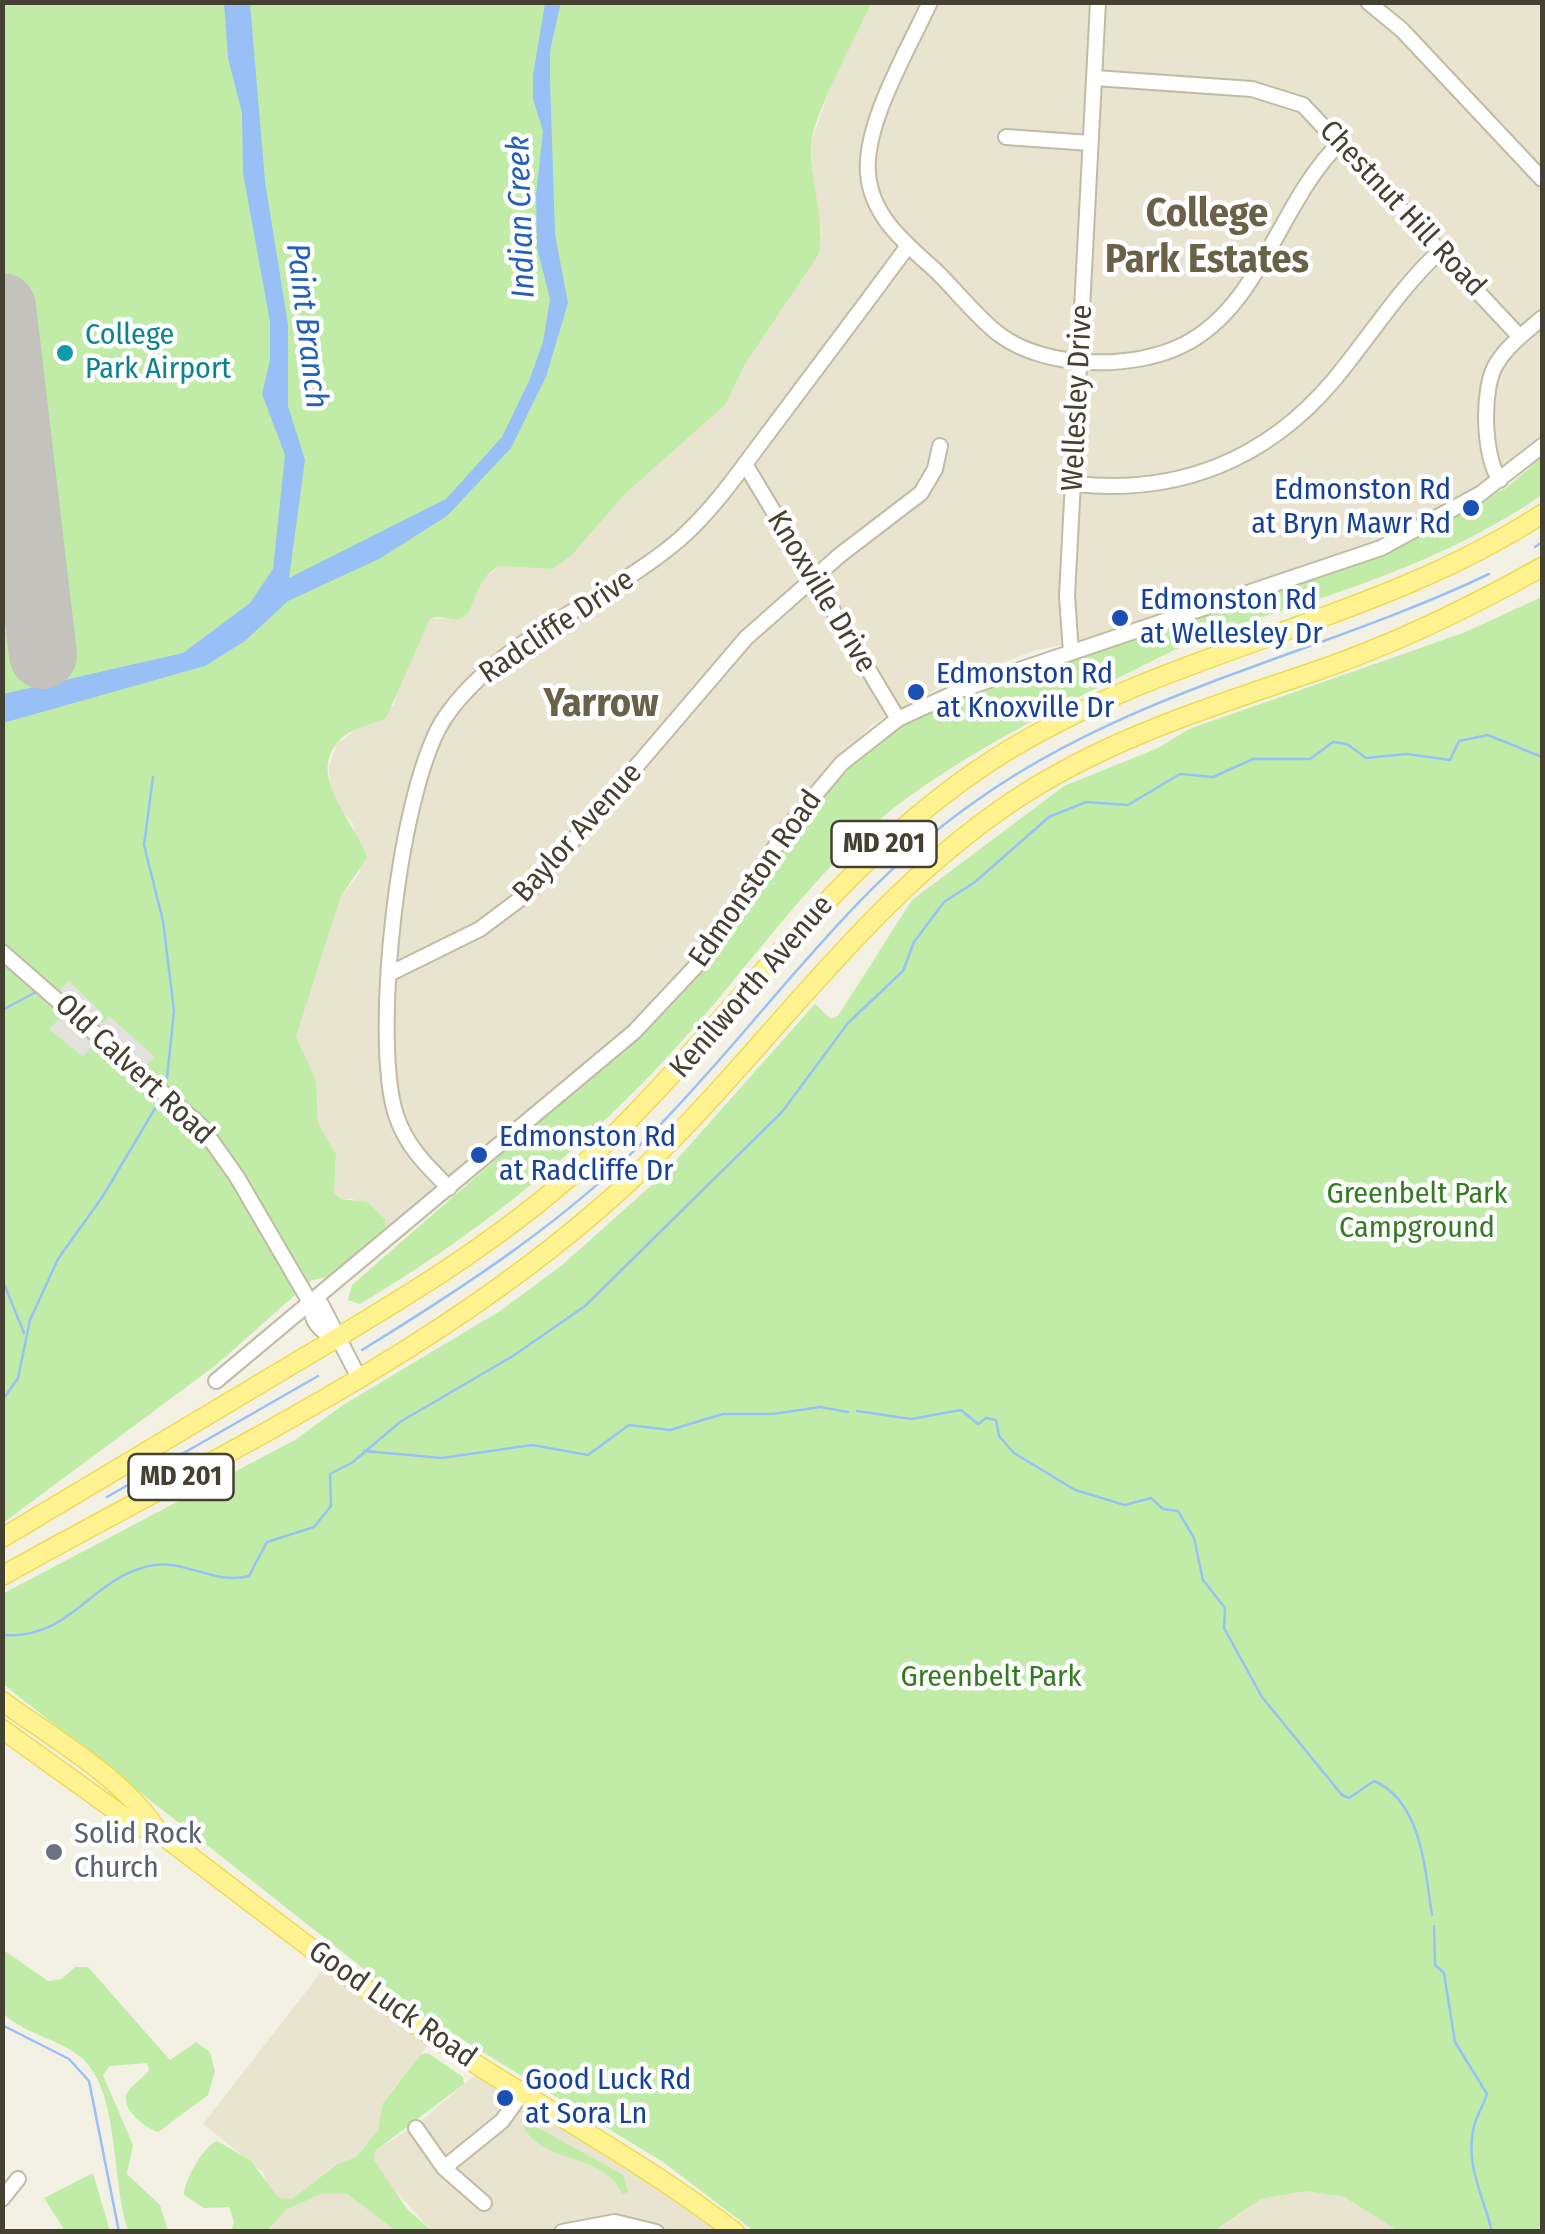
<!DOCTYPE html>
<style>
body{margin:0}
#map{position:relative;width:1545px;height:2234px;overflow:hidden;background:#f3f1e3;font-family:"Fira Sans Condensed",sans-serif}
canvas{display:block}
.frame{position:absolute;inset:0;border:5px solid #454132;pointer-events:none}
</style>
<div id="map">
<canvas width="1545" height="2234"></canvas>
<div class="frame"></div>
</div>
<script>
const c = document.querySelector('canvas').getContext('2d');
c.lineJoin = 'round';
function fillPath(path, color) {
  c.fillStyle = color;
  c.fill(path, 'evenodd');
}
function trace(path, color, width, dash) {
  c.strokeStyle = color;
  c.lineWidth = width;
  c.lineCap = dash ? 'butt' : 'round';
  c.setLineDash(dash || []);
  c.stroke(path);
}
function drawText(font, color, halo, rows, align = 'center') {
  c.font = font + ' "Fira Sans Condensed",sans-serif';
  c.lineWidth = 9;
  c.setLineDash([]);
  c.textBaseline = 'middle';
  c.strokeStyle = halo;
  c.fillStyle = color;
  for (const [text, x, y, turn = 0] of rows) {
    c.save();
    c.translate(x, y);
    c.rotate((+turn || 0) * Math.PI / 180);
    c.textAlign = isNaN(turn) ? turn : align;
    if (halo) c.strokeText(text, 0, 0);
    c.fillText(text, 0, 0);
    c.restore();
  }
}
const residential = new Path2D(`
 M860,3H1542V435L1469,493L1368,546L1092,638L1030,652L935,690L873,724L808,791L699,956L636,1025L384,1231L386,1220L353,1199H341L334,1193L336,1154L318,1123L316,1080L296,1037L341,896L360,873L353,823L336,804L330,788L329,767L337,744L361,726L373,724L394,705L398,685L430,619H449L472,606L479,583L499,566L553,569L572,555L624,495L726,404L744,366L819,254L822,232L814,204L811,142Z
 M326,1966L430,2043L386,2098L378,2130L356,2157L336,2164L292,2199L278,2197L268,2188L264,2173L203,2124Z
 M477,2073L555,2118L725,2231H432L388,2183L374,2160L375,2151L420,2122Z
 M1306,2191L1344,2197L1398,2231L1214,2232L1261,2199Z
 M322,2194H347L396,2231L267,2232L287,2209Z`);
const green = new Path2D(`
 M3,3H871C857,36 813,114 811,146C810,180 826,227 819,254L744,366L726,404L624,495L572,555L553,569L499,566C472,581 477,611 462,618C451,622 441,614 430,619L386,718C372,725 355,727 343,737C301,774 357,822 367,858L341,896L296,1037L316,1080L318,1123L336,1154L334,1193L341,1199L367,1202L386,1220L384,1231L329,1277L312,1280L216,1365L3,1523Z
 M1542,457V495C1444,562 1336,594 1224,629C1191,640 1159,658 1128,673C1053,709 979,747 911,795C820,860 755,961 680,1043C587,1147 479,1233 360,1304L348,1300L352,1285L666,1011L741,919L801,822L868,748L894,728L998,684L1383,555L1506,488Z
 M1542,597V2231H1398L1344,2197L1306,2191L1261,2199L1214,2231H754L663,2162L422,2015L3,1684L2,1594L295,1440L343,1405L500,1311L561,1266L663,1175L815,1004L831,1019L838,1016L912,900L1064,786L1158,748L1189,729L1463,633Z
 M2,1949L48,1981L62,1979L75,1967H88L170,2060L196,2042L210,2052L215,2071L208,2095L158,2132C146,2128 123,2111 126,2096C128,2087 144,2078 149,2070L147,2063L110,2066L103,2075L133,2145L127,2174L160,2205L168,2231L128,2230C111,2181 120,2094 83,2059C59,2038 25,2035 3,2013Z
 M428,2053L463,2077L464,2084L375,2151L374,2160L407,2209L432,2231H396L347,2194H322L287,2209L267,2231H231L234,2222L229,2207L204,2208L184,2195C183,2183 203,2146 217,2141L250,2160L278,2197L292,2199L337,2164L356,2157L378,2130L383,2103L421,2054Z
 M528,2122L623,2175L628,2192L622,2194C604,2151 544,2166 523,2126Z
 M93,2173L110,2231H65L44,2198Z`);
const parking = new Path2D(`
 M69,981L102,1013L98,1019L103,1023L109,1016L155,1057L142,1071L101,1036L83,1057L49,1029L68,1009L53,996Z`);
const water = new Path2D(`
 M224,3H250L265,181L288,325V406L305,460L289,578L446,499L502,437L529,381L543,342L550,299L537,248L536,195L543,131L533,99V75L545,3L561,2L550,51V79L555,234L568,303L546,377L511,448L447,516L379,559L288,601L245,641L205,666L3,723V694L183,653L250,603L273,569L285,455L262,394L270,360V322L243,173L242,113L228,58Z`);
const stream = new Path2D(`
 M1535,547L1542,542
 M2,639V648
 M153,777L144,845L163,921L174,1011L167,1078
 M2,1010L36,992
 M2,1279L24,1333
 M362,1350C466,1286 567,1220 652,1133C761,1023 845,893 973,803C1130,690 1317,656 1489,574
 M2,1401L18,1378L30,1320L58,1259L103,1196L160,1100
 M857,1411L911,1419L961,1410L978,1424L986,1418L996,1420L999,1436L1014,1453L1075,1490L1125,1505L1151,1498L1163,1509L1178,1511L1194,1538L1203,1580L1225,1608L1224,1628L1262,1697L1342,1795L1349,1798L1374,1781C1422,1801 1425,1871 1432,1915
 M364,1451L442,1458L532,1445L588,1455L629,1425L670,1430L723,1414H773L820,1407L848,1412
 M107,1497L318,1376
 M2,1635C70,1640 87,1583 145,1567C183,1556 213,1586 249,1576L267,1542L314,1527L331,1506L330,1474L353,1462L400,1422L513,1356L585,1306L782,1112L848,1023L903,971L914,942L944,902L975,882L1049,817L1086,802L1128,805L1180,774L1213,777L1253,759H1310L1333,742L1347,744L1366,758L1407,754L1450,760L1459,741L1488,735L1542,757
 M1434,1926L1435,1965L1444,1973L1455,2042L1487,2094C1483,2107 1475,2117 1473,2131C1466,2168 1484,2197 1492,2232
 M2,2025L69,2059L89,2081L119,2232`);
const taxiway = new Path2D(`
 M2,534L13,535L23,529L26,503`);
const runway = new Path2D(`
 M2,307L43,655`);
const minor = new Path2D(`
 M930,2C909,48 864,123 868,173C871,216 905,243 935,270C957,291 976,317 1000,335C1046,369 1133,370 1183,345C1262,306 1280,199 1341,142
 M1368,2L1402,30L1542,179
 M1095,78L1252,89L1303,105L1520,337
 M1006,137L1090,143
 M745,464L898,719
 M1500,480C1483,458 1481,386 1497,363C1508,345 1526,332 1542,318
 M1076,484C1178,495 1266,460 1333,381C1369,338 1398,290 1440,251
 M1071,653L1067,596L1098,2
 M2,952L201,1126L237,1177L311,1304C311,1322 320,1332 337,1338
 M391,973L480,929L528,893L746,638L840,555L921,493L935,469L940,446
 M449,1188C427,1166 406,1146 396,1115C371,1038 399,783 446,716C499,639 609,600 680,539C716,507 743,466 772,428C817,368 863,307 908,246
 M311,1304H321L358,1376
 M216,1381L634,1032L711,950L787,828L842,763L898,719L963,689L1381,548L1480,494L1542,446
 M416,2128L444,2168L484,2203
 M444,2168L502,2121L523,2092
 M2,2199L18,2179
 M562,2232L615,2222L656,2232`);
const major = new Path2D(`
 M2,1538C99,1480 196,1422 293,1364C387,1308 483,1252 566,1180C712,1051 816,880 979,769C1152,651 1367,628 1542,514
 M2,1576C205,1462 424,1361 600,1208C748,1081 849,911 1013,801C1109,737 1214,706 1322,669C1399,642 1471,607 1542,567
 M2,1701C50,1736 128,1781 158,1832C251,1902 343,1975 440,2041C538,2106 641,2160 735,2232
 M2,1729L137,1826L158,1832`);
const markers = [
 [65,353,10,"#0f9aa8"],
 [1471,508,10,"#1a4fb4"],
 [1120,618,10,"#1a4fb4"],
 [916,692,10,"#1a4fb4"],
 [479,1155,10,"#1a4fb4"],
 [54,1852,10,"#6b7280"],
 [505,2098,10,"#1a4fb4"]
];
const shields = [
 [884,844,105],
 [181,1477,105]
];
const shieldNames = [
 ["MD 201",884,844],
 ["MD 201",181,1477]
];
const streetNames = [
 ["Chestnut Hill Road",1402,209,47],
 ["Wellesley Drive",1078,398,-87],
 ["Knoxville Drive",821,592,59],
 ["Radcliffe Drive",557,627,-34],
 ["Baylor Avenue",578,833,-48],
 ["Edmonston Road",756,879,-55],
 ["Kenilworth Avenue",752,987,-49],
 ["Old Calvert Road",134,1070,43],
 ["Good Luck Road",392,2005,35]
];
const cultureNames = [
 ["College",85,336],
 ["Park Airport",85,370]
];
const transitNames = [
 ["Edmonston Rd",1451,491,"right"],
 ["at Bryn Mawr Rd",1451,525,"right"],
 ["Edmonston Rd",1140,601],
 ["at Wellesley Dr",1140,635],
 ["Edmonston Rd",936,675],
 ["at Knoxville Dr",936,709],
 ["Edmonston Rd",499,1138],
 ["at Radcliffe Dr",499,1172],
 ["Good Luck Rd",525,2081],
 ["at Sora Ln",525,2115]
];
const parkNames = [
 ["Greenbelt Park",1417,1195],
 ["Campground",1417,1229],
 ["Greenbelt Park",991,1678]
];
const worshipNames = [
 ["Solid Rock",74,1835],
 ["Church",74,1869]
];
const waterNames = [
 ["Indian Creek",522,217,-92],
 ["Paint Branch",306,326,83]
];
const districtNames = [
 ["College",1207,215],
 ["Park Estates",1207,261],
 ["Yarrow",601,705]
];
fillPath(residential, '#e8e4d0');
fillPath(green, '#c1eca7');
fillPath(parking, '#e3e1dc');
fillPath(water, '#98c0f7');
trace(stream, '#98c0f7', 2.5);
trace(taxiway, '#c4c2bc', 28);
trace(runway, '#c4c2bc', 68);
trace(minor, '#bfbba4', 18);
trace(major, '#eedb55', 21);
trace(minor, '#fff', 14);
trace(major, '#fff290', 18);
for (const [x, y, r, color] of markers) {
  const dot = new Path2D();
  dot.arc(x, y, r, 0, 2 * Math.PI);
  c.fillStyle = color;
  c.fill(dot);
  trace(dot, '#fff', 4);
}
for (const [x, y, w] of shields) {
  const box = new Path2D();
  box.roundRect(x - w / 2, y - 23, w, 46, 8);
  c.fillStyle = '#fff';
  c.fill(box);
  trace(box, '#454132', 2.5);
}
drawText('bold 28px', '#454132', null, shieldNames);
drawText('30px', '#454132', '#fff', streetNames);
drawText('30px', '#0d838f', '#fff', cultureNames, 'left');
drawText('30px', '#164399', '#fff', transitNames, 'left');
drawText('30px', '#347c21', '#fff', parkNames);
drawText('30px', '#5b616d', '#fff', worshipNames, 'left');
drawText('italic 32px', '#2260ba', '#fff', waterNames);
drawText('bold 40px', '#696249', '#fff', districtNames);
</script>
